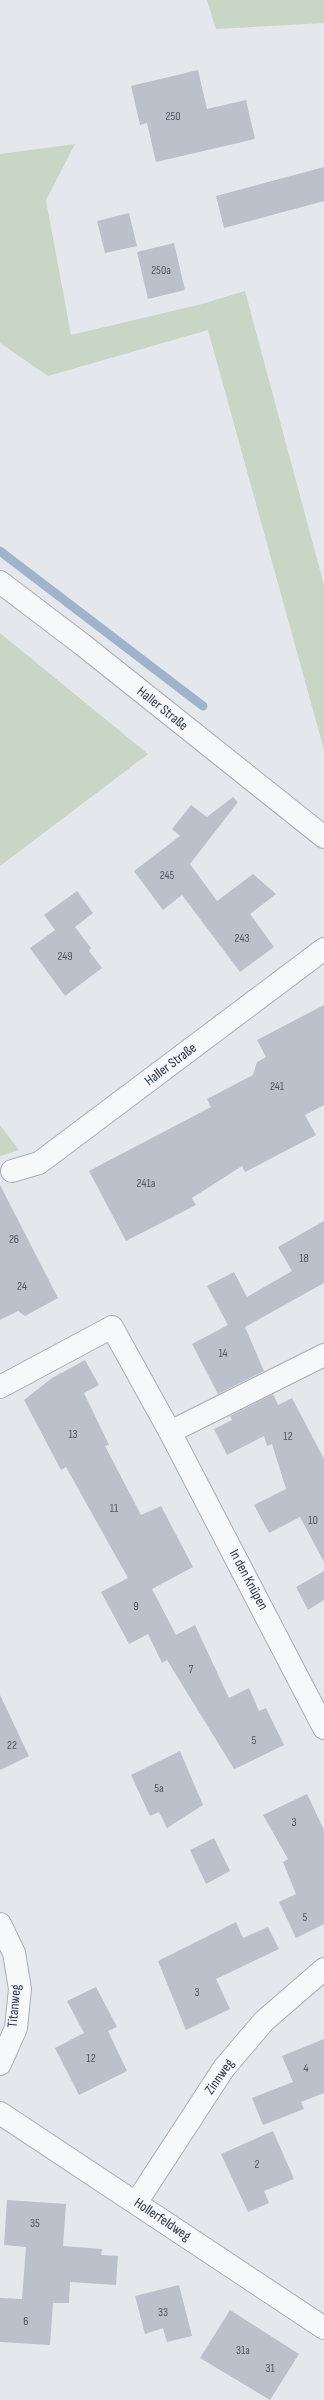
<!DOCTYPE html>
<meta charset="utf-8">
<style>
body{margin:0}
canvas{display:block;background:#e4e7ec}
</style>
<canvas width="324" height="2400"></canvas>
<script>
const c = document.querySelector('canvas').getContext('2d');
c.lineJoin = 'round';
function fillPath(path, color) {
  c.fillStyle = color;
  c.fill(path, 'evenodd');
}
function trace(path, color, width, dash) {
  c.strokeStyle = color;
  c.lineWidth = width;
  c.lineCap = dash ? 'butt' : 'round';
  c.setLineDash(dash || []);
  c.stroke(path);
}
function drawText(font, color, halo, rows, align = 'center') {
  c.font = font + ' "Sofia Sans Condensed",sans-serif';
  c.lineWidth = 3;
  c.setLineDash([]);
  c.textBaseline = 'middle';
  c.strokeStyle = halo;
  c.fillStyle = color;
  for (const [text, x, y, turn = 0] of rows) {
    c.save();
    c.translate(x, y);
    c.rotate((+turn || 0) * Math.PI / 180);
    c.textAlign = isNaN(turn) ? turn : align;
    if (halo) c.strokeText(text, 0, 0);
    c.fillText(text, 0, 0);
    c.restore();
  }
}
const green = new Path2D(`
 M207,0H324V23L216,29Z
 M75,144L46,200L71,335L202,304L245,291L324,585V750L208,330L48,376L0,343V154Z
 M0,633L148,754L0,866Z
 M0,1125L19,1150L0,1156Z`);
const stream = new Path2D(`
 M0,551L203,706`);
const building = new Path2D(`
 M198,70L207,109L246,100L255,139L156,162L147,123L140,125L131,86Z
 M324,167V201L224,228L216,196Z
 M129,213L137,246L105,253L97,221Z
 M174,243L185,290L148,299L137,252Z
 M233,797L238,802L190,864L217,901L253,874L276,894L250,914L274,947L240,972L182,895L163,910L134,871L180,836L172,829L191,805L207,817Z
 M77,891L93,913L75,927L91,948L89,951L102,968L65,996L30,948L55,930L44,915Z
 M324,1005V1105L305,1115L316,1135L245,1172L242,1166L192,1198L196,1205L126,1241L89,1171L211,1107L207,1099L253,1075L257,1062L266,1057L257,1040Z
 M0,1185L58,1298L25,1316L18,1311L0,1320Z
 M324,1221V1283L245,1327L264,1371L218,1394L192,1344L228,1325L207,1286L234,1272L247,1297L292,1271L278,1247Z
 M85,1360L99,1385L84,1393L109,1445L105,1446L141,1515L161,1506L193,1567L152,1589L176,1635L195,1625L229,1698L249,1688L259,1711L266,1708L284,1745L239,1767L234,1769L167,1660L162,1663L148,1634L129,1644L101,1592L128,1578L66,1467L61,1470L24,1400L52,1378Z
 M273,1394L278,1405L292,1398L324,1459V1562L300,1517L269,1533L254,1505L286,1489L272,1444L267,1446L264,1436L227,1455L214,1429L232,1420L230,1416Z
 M324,1571V1600L308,1610L296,1587Z
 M0,1695L29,1756L0,1770Z
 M180,1751L203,1805L167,1828L159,1812L150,1816L131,1775Z
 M307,1794L324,1830V1924L296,1938L279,1902L296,1894L283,1862L288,1859L263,1815Z
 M214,1838L230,1871L206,1884L190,1850Z
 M236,1922L243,1938L268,1927L279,1949L216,1979L230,2009L186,2030L158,1961Z
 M96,1987L117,2027L108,2031L127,2071L79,2095L55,2048L84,2033L67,2001Z
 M324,2039V2093L301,2102L304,2109L263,2125L252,2098L293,2082L282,2056Z
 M273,2131L294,2179L264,2191L269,2203L248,2212L221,2154Z
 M7,2200L66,2204L63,2246L102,2249L101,2255L118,2256L116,2285L70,2282L69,2303H53L50,2345L0,2342V2298L22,2299L26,2247L4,2245Z
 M179,2285L192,2336L167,2342L163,2328L145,2334L135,2296Z
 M230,2310L299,2354L270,2400L200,2358Z`);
const minor = new Path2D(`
 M0,582L83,645L324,837
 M12,1171L39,1163L324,949
 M0,1387L112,1327L170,1432L324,1728
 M170,1432L324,1355
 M0,1924L14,1953L20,1989L16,2028L0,2064
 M0,2113L324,2328
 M136,2203L224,2068L264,2021L324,1969`);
const numberNames = [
 ["250",173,117],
 ["250a",161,271],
 ["245",167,876],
 ["243",242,939],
 ["249",65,957],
 ["241",277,1087],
 ["241a",146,1184],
 ["26",14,1240],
 ["18",304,1259],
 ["24",22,1287],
 ["14",223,1354],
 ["13",73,1435],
 ["12",288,1437],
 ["11",114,1509],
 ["10",313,1521],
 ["9",136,1607],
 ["7",191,1670],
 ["5",254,1741],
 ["22",12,1746],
 ["5a",159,1789],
 ["3",294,1823],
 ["5",305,1918],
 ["3",197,1993],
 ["12",91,2059],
 ["4",306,2069],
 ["2",257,2165],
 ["35",35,2224],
 ["33",163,2313],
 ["6",26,2322],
 ["31a",243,2351],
 ["31",270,2369]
];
const streetNames = [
 ["Haller Straße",162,709,39],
 ["Haller Straße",171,1065,-37],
 ["In den Knüpen",248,1580,62],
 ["Titanweg",15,2006,-85],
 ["Zinnweg",220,2077,-55],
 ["Hollerfeldweg",162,2220,34]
];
fillPath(green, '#c9d6c5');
trace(stream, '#9fb4cc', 9);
fillPath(building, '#bbc0ca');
trace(minor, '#a9aeb7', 24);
trace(minor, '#f7f8fa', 22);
drawText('12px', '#4f5766', null, numberNames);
drawText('14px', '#2b3445', '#f4f6f9', streetNames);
</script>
